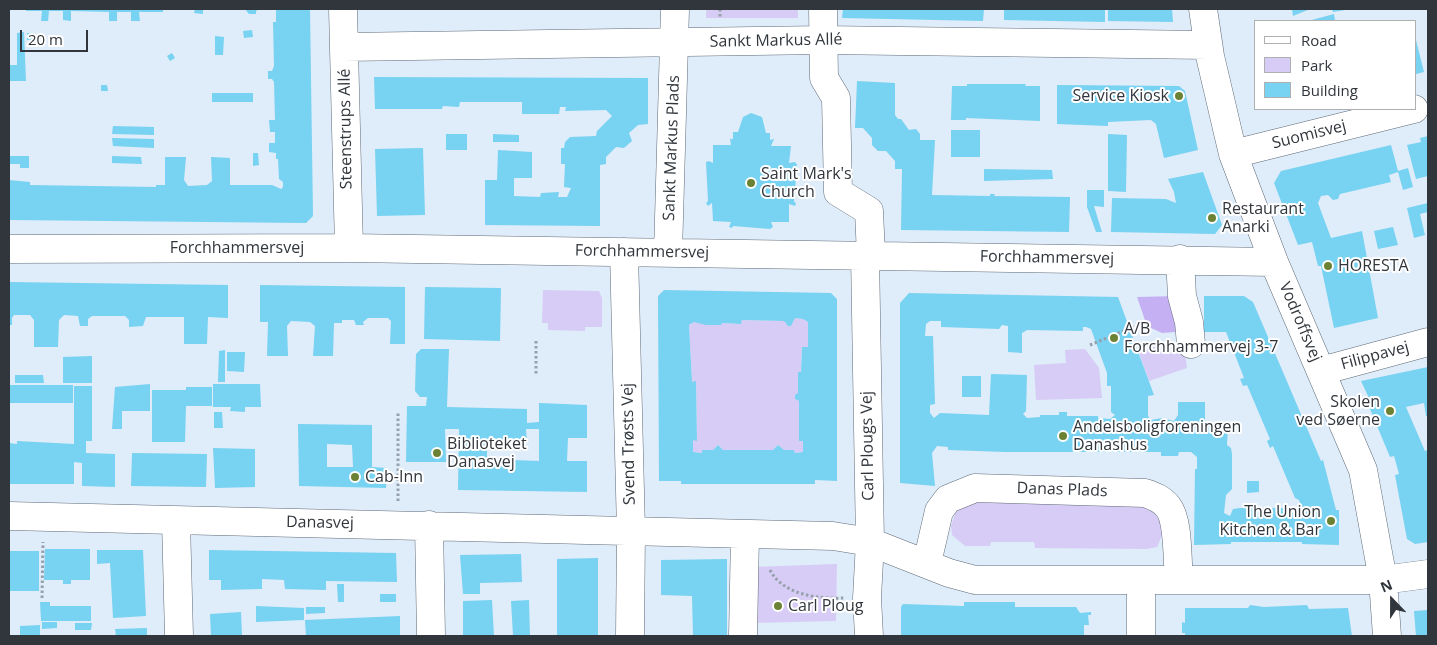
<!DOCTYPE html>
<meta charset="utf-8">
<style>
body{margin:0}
#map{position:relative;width:1437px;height:645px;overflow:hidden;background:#dfecfa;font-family:"Open Sans",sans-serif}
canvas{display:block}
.frame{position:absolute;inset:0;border:10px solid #31363c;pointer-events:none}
.legend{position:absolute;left:1254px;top:20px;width:162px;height:90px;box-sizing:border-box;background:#fff;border:1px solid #adafb1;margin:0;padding:6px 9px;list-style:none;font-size:15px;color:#31363c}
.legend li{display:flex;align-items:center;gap:10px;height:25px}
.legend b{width:25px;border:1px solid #adafb1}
.north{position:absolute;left:1367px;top:575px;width:50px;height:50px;-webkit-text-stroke:4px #fff;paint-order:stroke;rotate:338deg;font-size:14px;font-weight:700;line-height:20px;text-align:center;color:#31363c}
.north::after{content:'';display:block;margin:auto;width:18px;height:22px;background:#31363c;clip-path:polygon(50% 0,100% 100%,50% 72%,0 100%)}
.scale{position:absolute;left:20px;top:30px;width:68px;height:22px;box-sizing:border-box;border:2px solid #31363c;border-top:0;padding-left:6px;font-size:15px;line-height:18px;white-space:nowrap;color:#31363c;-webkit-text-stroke:4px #fff;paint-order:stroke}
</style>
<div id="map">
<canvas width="1437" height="645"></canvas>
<div class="frame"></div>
<ul class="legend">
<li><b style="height:6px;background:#fff"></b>Road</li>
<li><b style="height:14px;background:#d7ccf5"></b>Park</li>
<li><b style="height:14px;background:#78d2f1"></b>Building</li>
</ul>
<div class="north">N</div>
<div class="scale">20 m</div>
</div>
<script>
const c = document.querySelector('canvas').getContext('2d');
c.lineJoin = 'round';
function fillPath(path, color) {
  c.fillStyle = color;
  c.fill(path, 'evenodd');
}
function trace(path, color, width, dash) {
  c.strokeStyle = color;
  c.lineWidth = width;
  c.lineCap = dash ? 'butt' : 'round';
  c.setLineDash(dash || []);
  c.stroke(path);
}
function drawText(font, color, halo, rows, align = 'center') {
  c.font = font + ' "Open Sans",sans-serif';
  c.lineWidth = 4;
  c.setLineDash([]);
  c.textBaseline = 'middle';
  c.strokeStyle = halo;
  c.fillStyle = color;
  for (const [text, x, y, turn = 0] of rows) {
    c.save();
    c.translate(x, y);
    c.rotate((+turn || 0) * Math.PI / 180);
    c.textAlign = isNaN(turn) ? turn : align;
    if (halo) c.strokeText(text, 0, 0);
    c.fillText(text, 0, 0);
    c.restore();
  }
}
const green = new Path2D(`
 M706,9H798V18H706Z
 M543,290L599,291L602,298V327H585V331L548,330V323H542Z
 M795,318L803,319L808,322V347H802L801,372H798V393L795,399L799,401V441H803V452L795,453L794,450H784L778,445L773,450H723L718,445L713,450H702V453L693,452V440H697L696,382H692L689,325L694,322L721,325L722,323L741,324L742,320L784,321L788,326H791Z
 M1160,344L1184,346L1187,368L1149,381L1139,353Z
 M1085,349L1099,368L1102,398L1036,400L1034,365L1066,363L1065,350Z
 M971,502L1141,506C1161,515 1168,527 1157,547L1147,549L1035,548L1034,542H991L990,546H965L952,535L951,526L956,511Z
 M837,564L836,621L752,623V567Z`);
const forest = new Path2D(`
 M1178,296L1187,331L1162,333L1147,326L1137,297Z`);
const building = new Path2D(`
 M26,9H163V12H139L140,21H131V12H117V21H109V12L71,11V21L63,20V11H49L48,21H41L42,11H26Z
 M195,9H203V14L194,13Z
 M245,9H259L256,11V14H249Z
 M276,9H310L313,216L306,223L9,220V180L30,182V185L156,187V185H165V157H186L184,180L188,186L207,185L212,181L211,157L230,158V185H272L281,189L283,187V182L279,179L278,159H276V153L269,152V143H275V132H270L269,120H275L274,82L272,79H268V71H272L274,66L273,22H276Z
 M843,9H984L983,21L842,18Z
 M1004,9H1105V22L1004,20Z
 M1108,9H1172L1173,22L1108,21Z
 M1292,9H1310L1293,16Z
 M1332,9H1345V10L1333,12Z
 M1334,14L1335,21H1308Z
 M252,30L253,37L244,38L243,31Z
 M24,32L26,81H9V65H17V33Z
 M27,33H34V40H27Z
 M215,36L224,37L223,55H215Z
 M1416,40L1424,72L1416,74Z
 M172,53L175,58L170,61L167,56Z
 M374,77L648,78V124L638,125L629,133L632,141L624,148L616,147L606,157V164L600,165V226L485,225V180H497L498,150L532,152V178H514V196L540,197L541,193L559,192L558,197H567L571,188L564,187L565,164H561V148H564L565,142L570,137L596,136L597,131L612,116L606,110L565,111L566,107H560L559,114H522V102H460L459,107L443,106L442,109H375Z
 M857,81L895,83V115L898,119H901L909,130L916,129L920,134V140H935L932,195L990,196V194H995L994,196L1070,197L1069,232L901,230L902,169H895V161L886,151H878L872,145V138L863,128H855Z
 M967,84H1026L1025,86H1040V121L966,118V120H951L952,86H967Z
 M101,85H107L108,91H101Z
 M1057,85L1179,86L1185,91L1198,150L1164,158L1156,124L1151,120L1108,122V126L1057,124Z
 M212,93H253V102H212Z
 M751,113L762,117L766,133H770V140L774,139L771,146H791L789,163L795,162L797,165L794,202L796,203L795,206L789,204V222H771L773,227L770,229L733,226L732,228L729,227L731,222L713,221L712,203L708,206L706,203L708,201L706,162L709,161L713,163V145H731L730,139H733V132H738L743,117Z
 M113,126L154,127V135L112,134Z
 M951,130H980V157H951Z
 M446,134H467V150H446Z
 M493,134L519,135V142H493Z
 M1108,134L1127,135L1126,192L1108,191Z
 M1428,136V176L1416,179L1407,145L1421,142L1420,138Z
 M112,138L154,139V148L113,146Z
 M1391,145L1398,171L1408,168L1413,187L1403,190L1398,172L1389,175L1391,182L1340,194L1338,199L1333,200L1328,195L1321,196L1318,203L1331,238L1362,231L1378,318L1334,328L1321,266H1318L1312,242L1298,245L1274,183L1281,171Z
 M423,148L425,215L377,216L375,149Z
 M253,153H258L259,165L253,166Z
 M9,156H29V168H20V164H9Z
 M112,156L141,157L142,164L112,163Z
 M984,169L1052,170L1053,179L984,181Z
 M1203,172L1222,225L1215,234L1111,232L1112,198L1166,199L1176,203L1174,192L1168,179Z
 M1087,190H1104V207L1094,206L1102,232H1096L1087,207Z
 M1428,203V212L1420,214L1425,235L1414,238L1407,208Z
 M1393,227L1398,245L1378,249L1374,231Z
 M9,282L228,285V318L208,317L207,344H184V317H146L143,326L129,327V320L125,316H92L88,319V326H80L78,316L64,315L59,320L58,347H34V320L30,315H14L12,318V325H9Z
 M260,285L405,287V344H390L391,321L388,318H368L363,322L364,325H356L354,320H342V323H334L333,356H313L315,326L310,322L291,321L287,326L288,356H267L268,322H260Z
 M425,287L501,288L500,341L424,339Z
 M664,290L831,293L837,299V481L815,480V484H681V481H659L658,296ZM795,318L803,319L808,322V347H802L801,372H798V393L795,395V399L799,401V441H803V452L795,453L794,450H784L778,445L773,450H723L718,445L713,450H702V453L693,452V440L697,441L696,381L692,382L689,325L694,322L706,325H721L722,323L741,324L742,320L784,321L788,326H791Z
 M909,293L1118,297L1154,395L1148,396V416L1151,420L1162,418L1174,421L1178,415V402H1205V426H1228L1227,445L1231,448L1232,454V489L1226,495L1224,513L1230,516L1233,509L1240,508H1285L1286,512L1299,513L1302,509L1299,500L1295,498L1273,446L1270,448L1267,441L1270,439L1247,385L1243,386L1240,379L1244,378L1226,332H1204V296H1244L1253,302L1321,461L1323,460L1336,510H1339V545L1302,544V542H1231V544L1194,545L1195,469H1197V457L1191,452H1179L1178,456H1161V452H1005L948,450V447L937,446L932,453L935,486L900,483V303ZM930,321H941V327L999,329L1002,325L1008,326V352L1022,353V333L1027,330L1083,331V327H1086L1091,329L1107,373V386H1111V412L1115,415L1110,419L1098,418V416H1067V412H1059V415H1040V417L1027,418L1023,414L1026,411L1027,375L991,374L989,415L940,413L934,418L930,413V405L935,404L933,336H925L926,324Z
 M421,349H449L447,407L527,409V423L539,422V403L587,405V438H568L567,461H587V492L458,490L459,429H445L446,462H406L407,406H426L427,397H420L415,391L416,354ZM526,429H539V461L487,459V442L527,443Z
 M225,350V382H218L219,351Z
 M227,352H245L244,372L227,371Z
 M92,356V383H63V357Z
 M1428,367V416H1426L1424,403L1406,407L1425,451L1428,450V542L1415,544L1407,539L1395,475L1399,474L1396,463L1394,456L1390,457L1365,397L1368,396L1361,381Z
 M15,375H43L44,383H15Z
 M962,376H981V397H962Z
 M150,384V411H122V429H112L115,387Z
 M213,384H260L261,407H245V412L230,411L231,407H213Z
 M9,385H73V403H9Z
 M74,386H92V441H86V453L115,454V487L82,486V463L74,462V484H9V443L17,444V441L74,444Z
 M186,387H212V406H186L185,442H152V390H186Z
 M214,412H222L223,428H214Z
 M298,424L372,425V467L387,468L386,488L299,486ZM327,444L352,445L353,467H327Z
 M213,448L255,449V487L215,488Z
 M132,453L207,454L206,487L131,486Z
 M1247,481H1259V492L1247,493Z
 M45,549H90V580H71V584H63V580H44Z
 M97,550H143L146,616L113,618L110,563L97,564Z
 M209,550L396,553L397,582L326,581V590L285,589L284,580L262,579V589L221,590V580H209Z
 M9,551H39V591H9Z
 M521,554L522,582L480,583V594H463L460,555Z
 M598,558V636H557V559Z
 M727,559V636H693L692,596L661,595V560Z
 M337,584H344V602H338Z
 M380,594H396V602H380Z
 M492,600L494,636H463V601Z
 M529,600L530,636H513L511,601Z
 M40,602H50V606H91V621H41Z
 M964,602H1015V607H1076L1080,613L1091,612V615H1088L1089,625H1084V636H901V607L903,604L964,606Z
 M1250,605L1264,607L1307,605L1309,609L1348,608L1352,636H1185V633H1182V622L1185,623V608H1248Z
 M256,606L304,608V620L256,622Z
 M306,607H325V613L306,614Z
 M1428,610V636H1416L1414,611Z
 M241,612L242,636H211L210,614Z
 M400,616V636H306L305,620Z
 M42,622H57V628L42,629Z
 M75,623H92L91,630H75Z
 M40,625V636H20V626Z
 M147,628V636H116L115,629Z`);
const path = new Path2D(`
 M720,9V18
 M536,341V375
 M1090,345L1138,325
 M398,501V412
 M770,570C783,595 818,599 844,598
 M42,598L43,542`);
const minor = new Path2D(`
 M343,9L349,248
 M823,9L824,78L836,98L838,192L869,211L871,255
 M1203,9L1210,56L1233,154L1274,262L1363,470L1383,580L1387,636
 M344,47L823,40L1208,45
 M1233,154L1414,109
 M9,249L349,248L1274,262
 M624,252L631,531L630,636
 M668,253L675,9
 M865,255L870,542L867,598L869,636
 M1180,259L1182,296L1189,322L1191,344
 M1321,371L1428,342
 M9,516L833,536L870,542L949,573L975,580H1383L1428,574
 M176,521L179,636
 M429,525L431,636
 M927,563L939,511L948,499L975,488L1145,493C1154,496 1162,499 1168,507C1179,520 1177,563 1179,580
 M1141,580V636
 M743,636L745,535`);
const markers = [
 [1179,96,5,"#6b8234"],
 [751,183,5,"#6b8234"],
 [1212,218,5,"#6b8234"],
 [1328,266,5,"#6b8234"],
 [1114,338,5,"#6b8234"],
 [1390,411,5,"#6b8234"],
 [1063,436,5,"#6b8234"],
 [437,453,5,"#6b8234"],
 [355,477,5,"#6b8234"],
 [1331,521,5,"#6b8234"],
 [778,606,5,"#6b8234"]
];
const streetNames = [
 ["Sankt Markus Allé",776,41,-1],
 ["Steenstrups Allé",346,129,-91],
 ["Suomisvej",1309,135,-14],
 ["Sankt Markus Plads",672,148,-88],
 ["Forchhammersvej",237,248],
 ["Forchhammersvej",642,252,1],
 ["Forchhammersvej",1047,258,1],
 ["Vodroffsvej",1300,322,67],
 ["Filippavej",1375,356,-15],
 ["Svend Trøsts Vej",629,444,-91],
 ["Carl Plougs Vej",868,446,-91],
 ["Danas Plads",1062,490,2],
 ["Danasvej",320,523,1]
];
const poiNames = [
 ["Service Kiosk",1169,96,"right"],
 ["Saint Mark's",761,174],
 ["Church",761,192],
 ["Restaurant",1222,209],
 ["Anarki",1222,227],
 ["HORESTA",1338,266],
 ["A/B",1124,329],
 ["Forchhammervej 3-7",1124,347],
 ["Skolen",1380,402,"right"],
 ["ved Søerne",1380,420,"right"],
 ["Andelsboligforeningen",1073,427],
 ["Danashus",1073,445],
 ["Biblioteket",447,444],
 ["Danasvej",447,462],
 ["Cab-Inn",365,477],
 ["The Union",1321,512,"right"],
 ["Kitchen & Bar",1321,530,"right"],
 ["Carl Ploug",788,606]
];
fillPath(green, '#d7ccf5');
fillPath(forest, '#c4b0f3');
fillPath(building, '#78d2f1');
trace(minor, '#5e6a76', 29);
trace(path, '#96a0ab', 3, [2.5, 2.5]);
trace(minor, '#fff', 28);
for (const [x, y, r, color] of markers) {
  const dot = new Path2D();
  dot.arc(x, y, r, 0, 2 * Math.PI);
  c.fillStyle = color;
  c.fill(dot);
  trace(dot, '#fff', 2);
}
drawText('16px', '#31363c', '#fff', streetNames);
drawText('16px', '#31363c', '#fff', poiNames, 'left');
</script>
